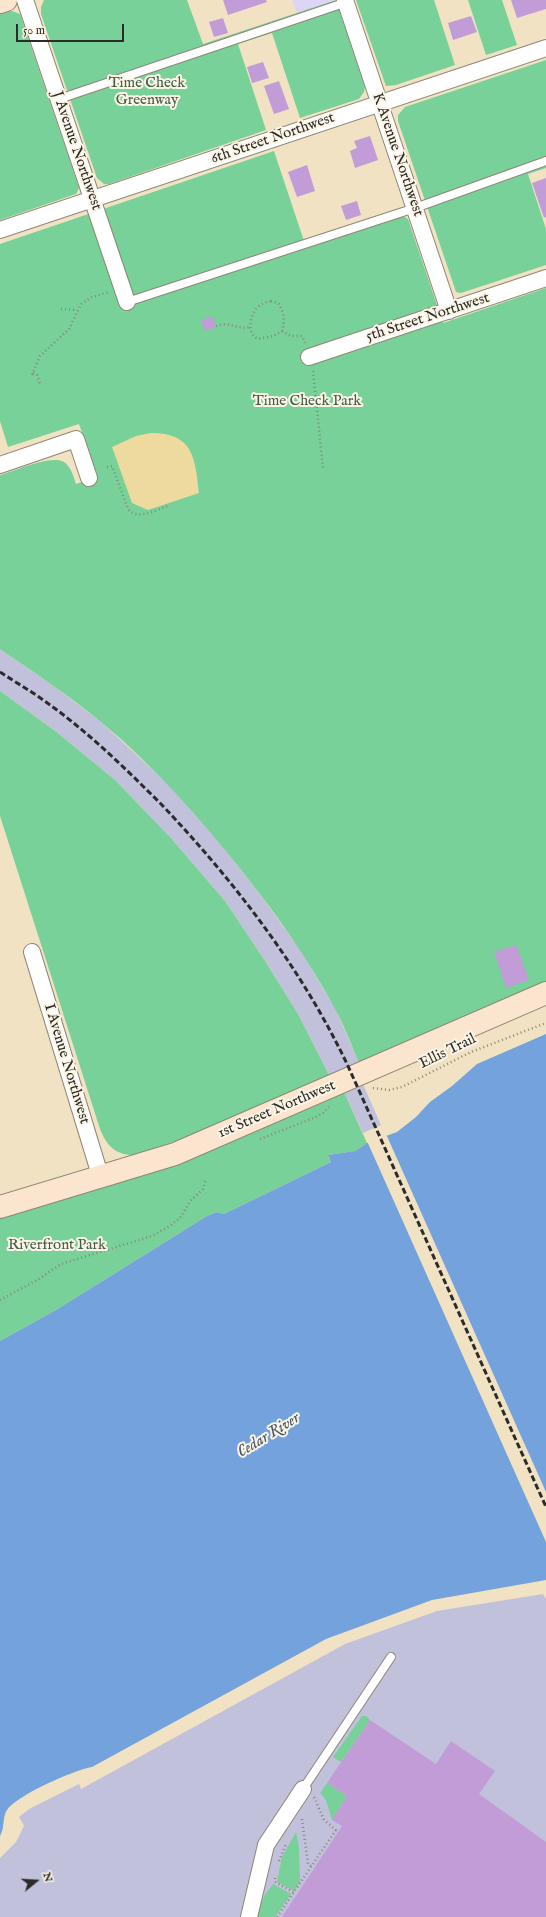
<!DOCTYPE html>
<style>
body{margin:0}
#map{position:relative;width:546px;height:1917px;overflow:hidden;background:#f1e2c3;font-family:"IM FELL English",serif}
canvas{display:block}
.north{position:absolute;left:16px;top:1861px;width:40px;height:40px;-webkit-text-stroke:3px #fcf5e5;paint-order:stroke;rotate:72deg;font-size:11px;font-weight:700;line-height:16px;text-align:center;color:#2b2b2b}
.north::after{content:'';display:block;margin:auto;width:14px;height:18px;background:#2b2b2b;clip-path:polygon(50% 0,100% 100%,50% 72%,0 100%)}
.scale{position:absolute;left:16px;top:24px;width:108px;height:18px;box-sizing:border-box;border:2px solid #2b2b2b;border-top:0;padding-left:5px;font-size:12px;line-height:14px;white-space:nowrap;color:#2b2b2b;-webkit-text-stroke:3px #fcf5e5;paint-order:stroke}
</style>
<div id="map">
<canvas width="546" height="1917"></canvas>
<div class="north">N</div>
<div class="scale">50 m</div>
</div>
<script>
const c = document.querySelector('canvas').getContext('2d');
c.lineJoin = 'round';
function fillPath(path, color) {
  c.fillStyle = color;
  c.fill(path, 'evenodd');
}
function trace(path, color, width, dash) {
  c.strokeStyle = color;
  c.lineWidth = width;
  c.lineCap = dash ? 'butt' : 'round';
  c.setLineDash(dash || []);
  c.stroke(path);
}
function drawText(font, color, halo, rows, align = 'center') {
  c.font = font + ' "IM FELL English",serif';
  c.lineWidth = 4;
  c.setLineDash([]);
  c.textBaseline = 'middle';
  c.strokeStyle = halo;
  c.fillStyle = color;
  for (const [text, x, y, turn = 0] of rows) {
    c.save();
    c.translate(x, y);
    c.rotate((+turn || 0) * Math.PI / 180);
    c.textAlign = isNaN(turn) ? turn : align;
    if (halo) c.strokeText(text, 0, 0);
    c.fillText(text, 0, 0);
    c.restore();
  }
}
const built = new Path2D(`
 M292,0H335L297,13Z`);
const industrial = new Path2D(`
 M0,649L51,684L101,722L166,782L207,827L257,890L301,951L336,1010L360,1065L330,1077L298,1014L265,961L225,901L170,837L115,780L54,730L0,691Z
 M363,1084L381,1125L363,1133L344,1092Z
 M543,1594L546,1599V1917H0V1858L16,1842L24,1826L19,1817L29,1809L79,1784L81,1789L345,1644L437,1611Z`);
const green = new Path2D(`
 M44,0H187L203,44L336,0L365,87L364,92L359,99L300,118L272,33L238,44L266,130L109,184H104L97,178L41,14V7Z
 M356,0H434L455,65L396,85L386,86Z
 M468,0H502L517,45L486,55Z
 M12,11L20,14L22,20L79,188L76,194L73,195L0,220V14Z
 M546,60V168L528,174L546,229V265L461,293L456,292L454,286L398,121V115L405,107Z
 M274,151L306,247L403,216L408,219L443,323L546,288V984L360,1065C352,1047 345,1027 335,1009C309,960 277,915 242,871C200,818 154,766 101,722C69,696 34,672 0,649V475C14,471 52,454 64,462C71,467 74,477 76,484L97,477L79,424L8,447L0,421V244Z
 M0,691L54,730L115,780L170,837L225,901L265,961L298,1014L330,1077C277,1101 225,1124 170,1143C158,1147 142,1156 130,1155C112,1153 106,1143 100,1129L0,816Z
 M344,1092L367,1143L355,1151L328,1155L331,1162L224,1214L217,1212L207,1216L56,1310L0,1341V1208Z
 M362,1716H366L370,1720L341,1762L333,1757Z
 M327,1783L347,1796L332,1820L326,1800L320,1793Z
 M296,1832L299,1847L300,1882L294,1891L277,1882L282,1857Z
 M273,1884L291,1894L275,1917H257L264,1896Z`);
const sand = new Path2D(`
 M151,433C193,433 195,457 199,493L148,510L132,503L112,447L136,436Z`);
const water = new Path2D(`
 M546,1034V1580L432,1600L326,1639L92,1767C74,1770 17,1795 7,1810C2,1817 5,1828 0,1836V1341L56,1310L207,1216L217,1212L224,1214L331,1162L328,1155L355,1151L367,1143L397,1132L416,1117L430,1102L452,1086L477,1064Z`);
const pier = new Path2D(`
 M386,1134L546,1492V1542L367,1141Z`);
const building = new Path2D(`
 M223,0H266L267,2L228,15Z
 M511,0H546V9L517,18Z
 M471,16L477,32L453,40L448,23Z
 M223,18L228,33L214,37L209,22Z
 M263,62L269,78L252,83L247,67Z
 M279,81L289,109L274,114L264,86Z
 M370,136L378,160L355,168L350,151L357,148L354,141Z
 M307,165L315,191L297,197L288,172Z
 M546,178V217L544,218L532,183Z
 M357,201L361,215L346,220L341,206Z
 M212,316L216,327L205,331L201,320Z
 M516,945L529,980L506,988L494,952Z
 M370,1720L436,1764L451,1741L495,1771L479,1794L546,1842V1917H282L342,1826L332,1820L347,1796L327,1783Z`);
const path = new Path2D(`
 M271,301L278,303C284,311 285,321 282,331L273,336L258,339C246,334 250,315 257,308C261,304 266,302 271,301Z
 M61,309L77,310
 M216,326C229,321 238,330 250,327
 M282,331L291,336H302L305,343
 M313,371L323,468
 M33,373L37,375L40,384
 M32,375L40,356L69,329L81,304L92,297L109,292
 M107,467L112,466L128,509C138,521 155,510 168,506
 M373,1088L389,1090L402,1087L471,1052L546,1023
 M260,1139L316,1117L323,1113L329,1107
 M0,1300L39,1279L61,1264L152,1236L171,1225L180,1218L191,1200L203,1189L206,1179
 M314,1797L324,1820L338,1832
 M302,1819L308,1864L312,1867
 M279,1861L286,1844
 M275,1878V1882L295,1893
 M277,1917L336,1830`);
const lane = new Path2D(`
 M59,99L347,2
 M127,302L415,208L546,161
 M303,1789L391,1657`);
const street = new Path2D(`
 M25,0L127,302
 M345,0L449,311
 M0,230L546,48
 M309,357L546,278
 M0,465L76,439L89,478
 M32,952L100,1175
 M249,1917L266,1845L303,1789`);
const secondary = new Path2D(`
 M0,2L6,0
 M0,1207L175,1154L546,993`);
const rail = new Path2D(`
 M0,672C15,682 31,691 46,702C87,731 125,768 161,804C235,882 302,969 348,1066L546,1507`);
const parkNames = [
 ["Time Check",147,84],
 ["Greenway",147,101],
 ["Time Check Park",307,402],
 ["Riverfront Park",57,1246]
];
const streetNames = [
 ["6th Street Northwest",273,139,-19],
 ["J Avenue Northwest",76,151,71],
 ["K Avenue Northwest",397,155,71],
 ["5th Street Northwest",428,318,-18],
 ["Ellis Trail",448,1052,-26],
 ["I Avenue Northwest",66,1064,73],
 ["1st Street Northwest",277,1110,-23]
];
const waterNames = [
 ["Cedar River",269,1436,-32]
];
fillPath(built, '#dcd5f6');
fillPath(industrial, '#c2c1dc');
fillPath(green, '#77d198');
fillPath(sand, '#eeda9e');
fillPath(water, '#73a2dc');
fillPath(pier, '#f1e2c3');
fillPath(building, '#c19cd7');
trace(lane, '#8e8677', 10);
trace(street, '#8e8677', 18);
trace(secondary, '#8e8677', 24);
trace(path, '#8e8677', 2.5, [1, 3]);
trace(lane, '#fff', 8);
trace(street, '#fff', 16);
trace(secondary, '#fbe5cf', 22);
trace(rail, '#2b2b2b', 3, [6, 3]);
drawText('15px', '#425d4c', '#fcf5e5', parkNames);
drawText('15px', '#2b2b2b', '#fcf5e5', streetNames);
drawText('italic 16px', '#445569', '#fcf5e5', waterNames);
</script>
